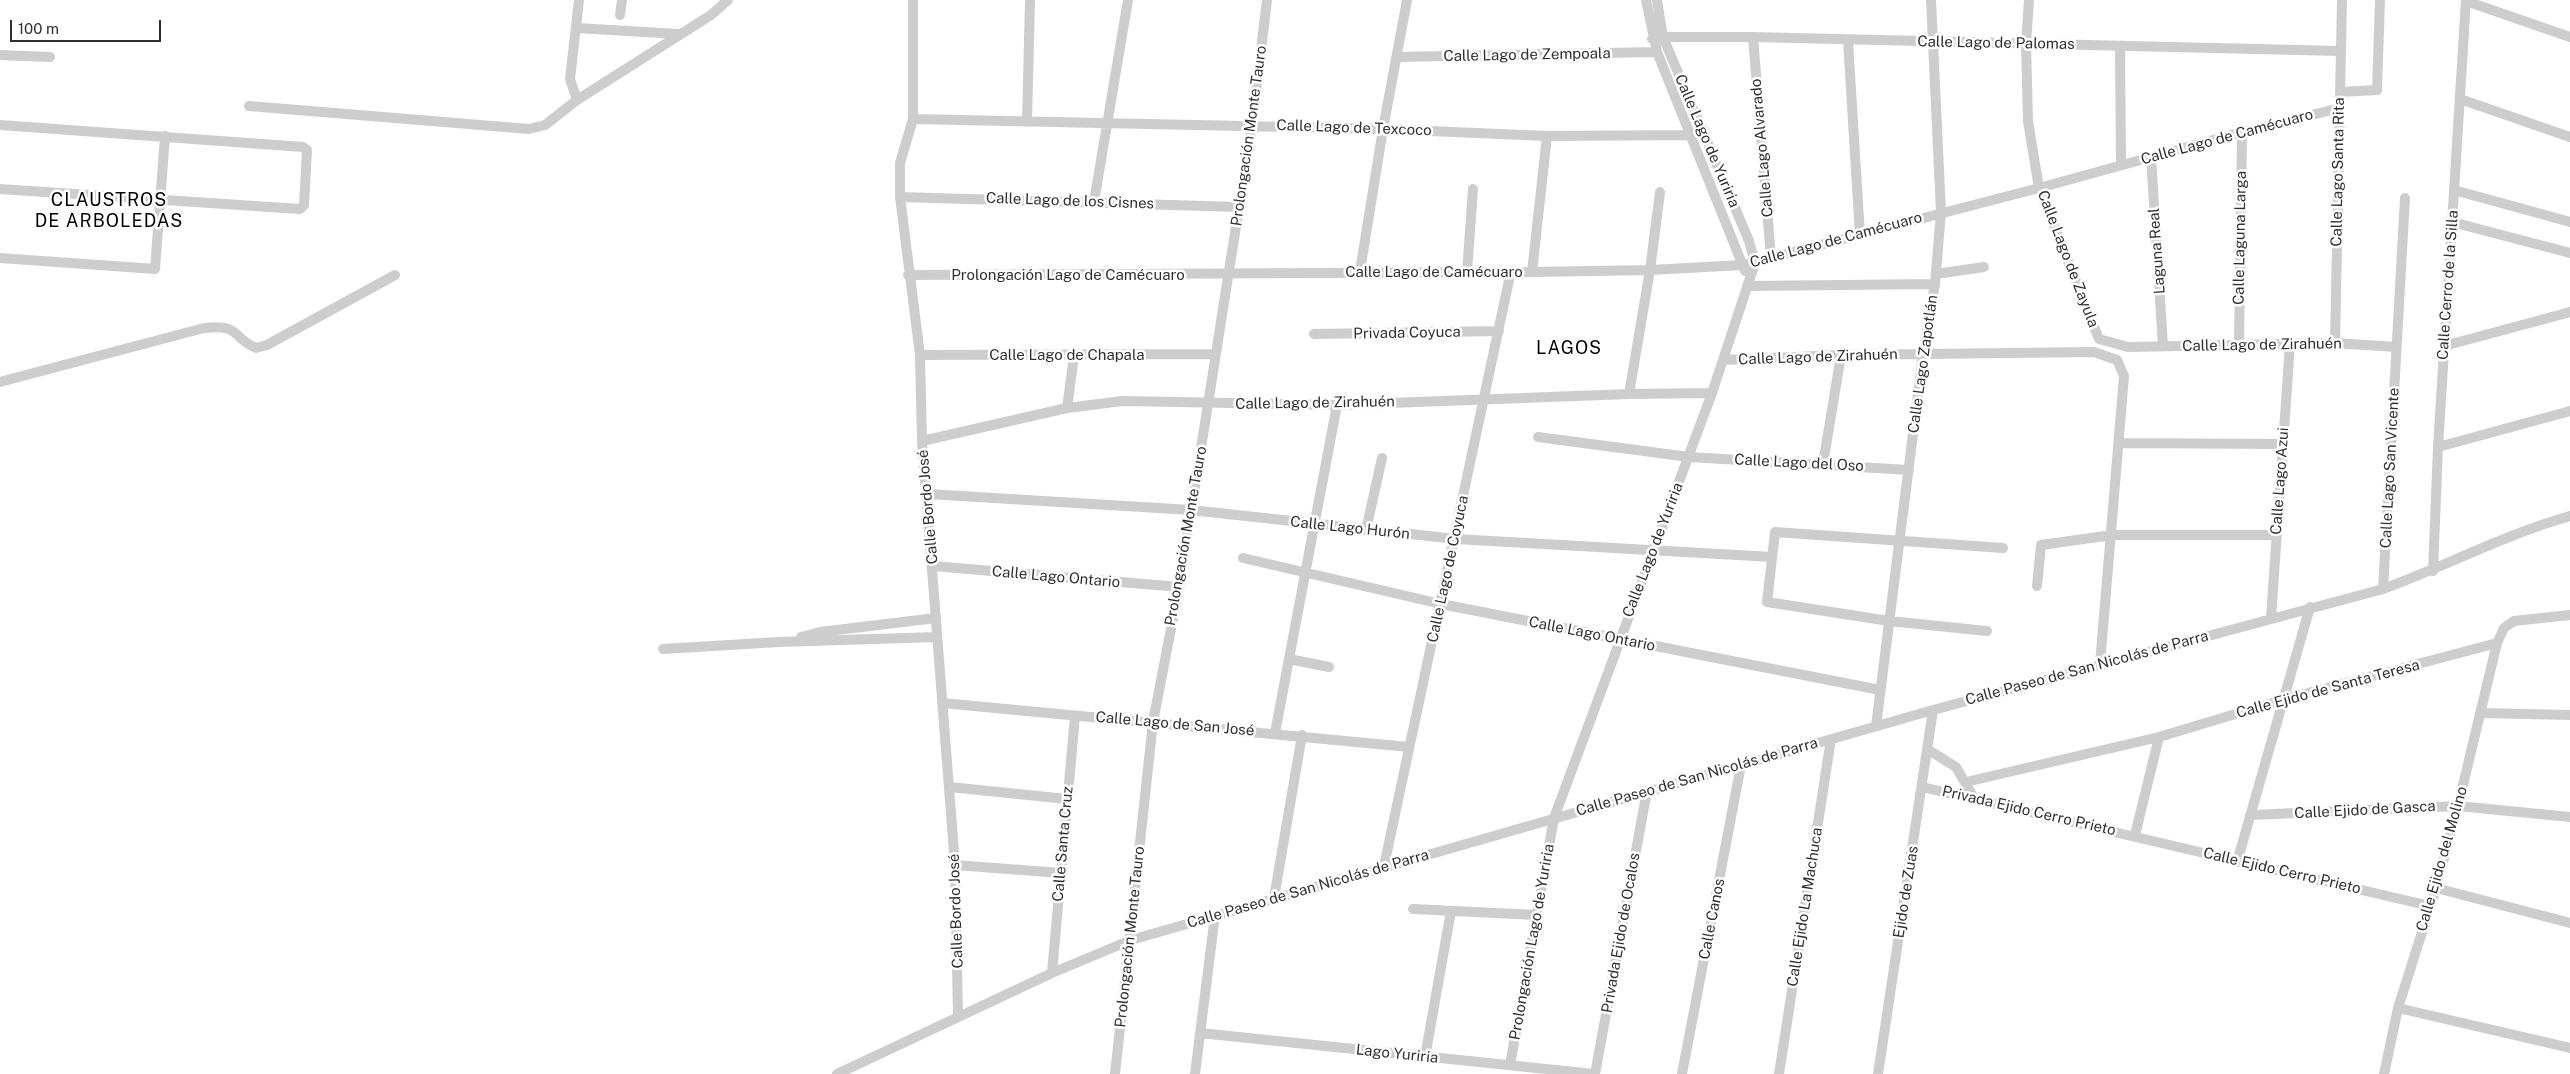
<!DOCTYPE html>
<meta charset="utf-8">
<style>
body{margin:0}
#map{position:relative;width:2570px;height:1074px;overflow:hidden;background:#fff;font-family:"Public Sans",sans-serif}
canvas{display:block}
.scale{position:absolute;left:10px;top:20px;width:151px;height:22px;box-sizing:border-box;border:2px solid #303030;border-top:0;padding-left:6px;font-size:15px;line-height:18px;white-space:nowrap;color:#303030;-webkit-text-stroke:4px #fff;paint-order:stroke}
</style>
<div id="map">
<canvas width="2570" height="1074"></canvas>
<div class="scale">100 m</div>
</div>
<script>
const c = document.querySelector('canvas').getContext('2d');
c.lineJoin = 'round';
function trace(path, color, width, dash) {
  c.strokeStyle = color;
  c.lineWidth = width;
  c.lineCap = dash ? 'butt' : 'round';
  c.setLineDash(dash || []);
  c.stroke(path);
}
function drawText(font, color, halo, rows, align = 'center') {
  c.font = font + ' "Public Sans",sans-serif';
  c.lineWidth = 5;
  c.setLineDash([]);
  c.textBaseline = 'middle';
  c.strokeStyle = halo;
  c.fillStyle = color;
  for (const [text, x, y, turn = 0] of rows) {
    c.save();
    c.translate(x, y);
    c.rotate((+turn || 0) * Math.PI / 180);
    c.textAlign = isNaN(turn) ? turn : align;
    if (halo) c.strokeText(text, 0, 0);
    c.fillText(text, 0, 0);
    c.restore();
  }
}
const minor = new Path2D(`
 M913,0V119L900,163V197L920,355L922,441L955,865L958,1016
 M1646,0L1657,52L1745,271
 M2029,0L2026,44L2028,121L2039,188L2099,339
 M2466,1L2570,37
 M620,15L622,0
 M577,28L678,34
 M1753,37L1771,258
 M1652,39L1663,37H1753L2340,51
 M1848,41L1860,235
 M2120,46L2121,165
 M0,55L50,57
 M1397,57L1657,52
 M2340,92L2377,90L2380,0
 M2460,99L2570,137
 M577,100L570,79L579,0
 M249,106L529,129L545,125L577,100L711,15L728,0
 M913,119L1383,129L1547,136L1691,135L1704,130
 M1027,122L1030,0
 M0,125L303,147L307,150L304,205L300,209L0,189
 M2151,157L2163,346
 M2454,190L2570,222
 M900,197L1239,207
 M1094,202L1128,0
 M2452,222L2570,253
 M0,258L155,269L165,136
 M1360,271L1383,129L1407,0
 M1467,272L1473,189
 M1532,272L1547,136
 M1936,274L1984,267
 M908,275L1532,272L1650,270L1743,265L2039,188L2242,132L2340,108
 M1747,286L1935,284
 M1314,334L1499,331
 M2099,339L2128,347L2335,343L2396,347
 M2335,343L2342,0
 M2239,345L2242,132
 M2444,346L2570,312
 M920,355L1215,354
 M1723,360L1841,355L2094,352L2117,360
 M0,382L204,328C242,324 230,337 256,348L267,345L395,275
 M1629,394L1650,270L1660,192
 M1067,408L1074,356
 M1538,437L1689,457L1909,470
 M922,441L1067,408L1122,401L1337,405L1629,394L1712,393
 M2119,443L2283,444
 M2438,447L2570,411
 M1823,464L1841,355
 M928,494L1191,510L1456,539L1772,557
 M1366,530L1382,458
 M1243,558L1441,604L1880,690
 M933,566L1179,587
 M2433,571L2438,447L2466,0
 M2037,586L2041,545L2112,535H2277
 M2383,589L2405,198
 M2271,618L2290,344
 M1987,631L1889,621L1767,602L1775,532L2003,548
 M801,637L820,632L936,618
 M663,649L779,642L937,637
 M1289,659L1329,667
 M2100,664L2124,376L2117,360
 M942,703L1409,747
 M2480,713L2570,715
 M1876,726L1923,355L1935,284L1941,212L1931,0
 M1275,733L1337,405
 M1927,749L1956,767L1974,798
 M1966,782L2159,737L2282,700L2497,643
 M949,787L1067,799
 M1922,787L2430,906
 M2250,815L2458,806L2570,817
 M2135,835L2159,737
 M2237,862L2310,607
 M955,865L1061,873
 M1384,866L1511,271
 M2436,888L2570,923
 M1274,898L1302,735
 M1413,909L1537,915
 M1052,973L1075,716
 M2398,1008L2570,1048
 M1200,1033L1594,1074
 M1425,1057L1451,911
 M1510,1065L1554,818L1712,393L1755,263L1749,241L1663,37L1657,0
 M837,1074L1052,973L1131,940L1933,710L2383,589C2446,566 2506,534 2570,516
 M1115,1074L1153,722L1179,587L1208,404L1252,125L1267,0
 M1195,1074L1215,915
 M1595,1074L1647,791
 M1682,1074L1741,765
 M1779,1074L1831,739
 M1878,1074L1933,710
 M2384,1074L2398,1008L2436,888L2458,806L2497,643L2504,628L2514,621L2570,615`);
const streetNames = [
 ["Calle Lago de Palomas",1996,43,1],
 ["Calle Lago de Zempoala",1527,55,-1],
 ["Calle Lago de Texcoco",1354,128,2],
 ["Prolongación Monte Tauro",1249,136,-82],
 ["Calle Lago de Camécuaro",2227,137,-15],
 ["Calle Lago de Yuriria",1707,141,67],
 ["Calle Lago Alvarado",1762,148,-95],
 ["Calle Lago Santa Rita",2338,172,-89],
 ["Calle Lago de los Cisnes",1070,201,2],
 ["Calle Laguna Larga",2240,238,-89],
 ["Calle Lago de Camécuaro",1836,240,-15],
 ["Laguna Real",2157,251,-94],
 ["Calle Lago de Zayula",2068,259,69],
 ["Calle Lago de Camécuaro",1434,272],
 ["Prolongación Lago de Camécuaro",1068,275],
 ["Calle Cerro de la Silla",2448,285,-86],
 ["Privada Coyuca",1407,333,-1],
 ["Calle Lago de Zirahuén",2262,345,-1],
 ["Calle Lago de Chapala",1067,355],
 ["Calle Lago de Zirahuén",1818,357,-2],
 ["Calle Lago Zapotlán",1923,364,-82],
 ["Calle Lago de Zirahuén",1315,403,-1],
 ["Calle Lago del Oso",1799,463,3],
 ["Calle Lago San Vicente",2390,468,-87],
 ["Calle Lago Azui",2280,481,-86],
 ["Calle Bordo José",928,507,-95],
 ["Calle Lago Hurón",1350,528,6],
 ["Prolongación Monte Tauro",1186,536,-80],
 ["Calle Lago de Yuriria",1653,550,-69],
 ["Calle Lago de Coyuca",1448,569,-78],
 ["Calle Lago Ontario",1056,577,5],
 ["Calle Lago Ontario",1592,634,11],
 ["Calle Paseo de San Nicolás de Parra",2087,668,-15],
 ["Calle Ejido de Santa Teresa",2328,689,-15],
 ["Calle Lago de San José",1175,724,5],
 ["Calle Paseo de San Nicolás de Parra",1697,777,-16],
 ["Calle Ejido de Gasca",2365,810,-3],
 ["Privada Ejido Cerro Prieto",2029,811,13],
 ["Calle Santa Cruz",1063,844,-85],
 ["Calle Ejido del Molino",2442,859,-74],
 ["Calle Ejido Cerro Prieto",2282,871,13],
 ["Calle Paseo de San Nicolás de Parra",1308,889,-16],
 ["Ejido de Zuas",1906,892,-81],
 ["Calle Ejido La Machuca",1805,907,-81],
 ["Calle Bordo José",956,911,-92],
 ["Calle Canos",1712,919,-79],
 ["Privada Ejido de Ocalos",1621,933,-80],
 ["Prolongación Monte Tauro",1130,937,-84],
 ["Prolongación Lago de Yuriria",1532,942,-80],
 ["Lago Yuriria",1397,1054,6]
];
const quarterNames = [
 ["CLAUSTROS",109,200],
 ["DE ARBOLEDAS",109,221],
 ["LAGOS",1569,348]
];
trace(minor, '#cdcdcd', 10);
drawText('15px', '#303030', '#fff', streetNames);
c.letterSpacing = '1px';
drawText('18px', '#000', '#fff', quarterNames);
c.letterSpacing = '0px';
</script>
